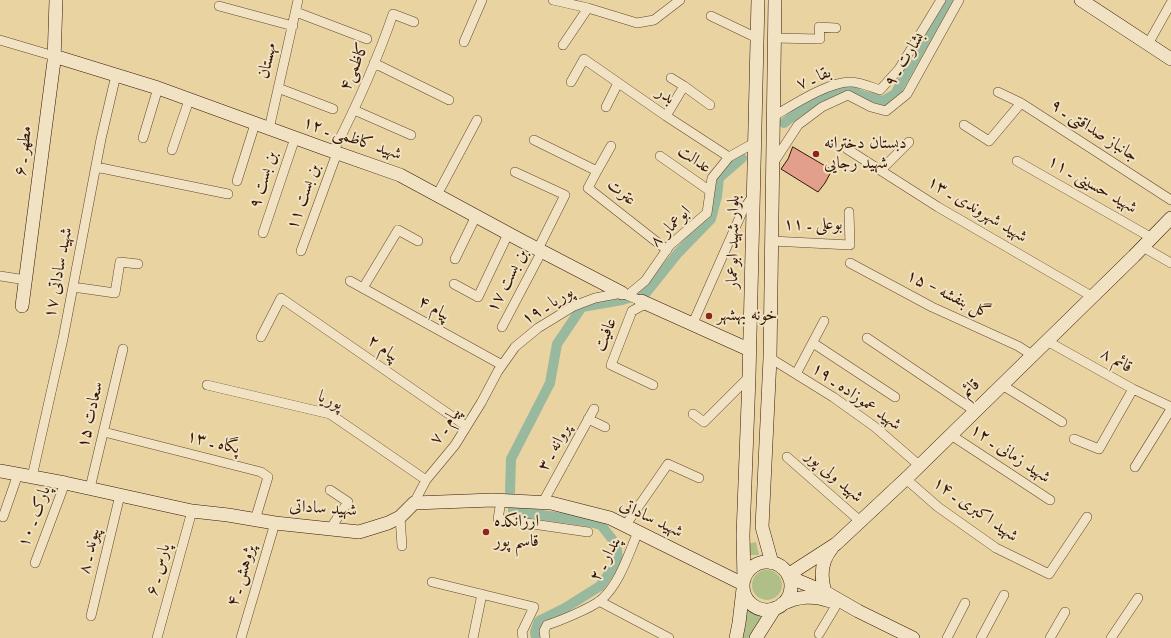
<!DOCTYPE html>
<meta charset="utf-8">
<style>
body{margin:0}
canvas{display:block;background:#e8d3a1}
</style>
<canvas width="1171" height="638"></canvas>
<script>
const c = document.querySelector('canvas').getContext('2d');
c.lineJoin = 'round';
function fillPath(path, color) {
  c.fillStyle = color;
  c.fill(path, 'evenodd');
}
function trace(path, color, width, dash) {
  c.strokeStyle = color;
  c.lineWidth = width;
  c.lineCap = dash ? 'butt' : 'round';
  c.setLineDash(dash || []);
  c.stroke(path);
}
function drawText(font, color, halo, rows, align = 'center') {
  c.font = font + ' Cardo,Amiri,serif';
  c.lineWidth = 4;
  c.setLineDash([]);
  c.textBaseline = 'middle';
  c.strokeStyle = halo;
  c.fillStyle = color;
  for (const [text, x, y, turn = 0] of rows) {
    c.save();
    c.translate(x, y);
    c.rotate((+turn || 0) * Math.PI / 180);
    c.textAlign = isNaN(turn) ? turn : align;
    if (halo) c.strokeText(text, 0, 0);
    c.fillText(text, 0, 0);
    c.restore();
  }
}
const green = new Path2D(`
 M756,542L759,555H747V544Z
 M752 585a15 15 0 1 1 30 0a15 15 0 1 1-30 0Z
 M748,610L757,615L762,617L750,638H740Z`);
const canal = new Path2D(`
 M784,123L797,113L838,89L848,88L858,94L883,101L895,94L948,0
 M510,492L511,459L550,383L557,344L582,307L622,300L646,293L678,253L711,219L717,196L719,178L742,158
 M513,510V511L585,521L601,525L616,544L618,558L613,568L600,586L565,608L539,621L535,632L536,638`);
const building = new Path2D(`
 M793,147L832,170L825,183L818,192L781,169L788,159Z`);
const street = new Path2D(`
 M553,0L588,8L637,23L654,20L680,0
 M219,6L293,26
 M296,12L367,39
 M711,16L757,38
 M775,38L820,39L819,27L836,28
 M0,40L54,56
 M464,42L482,0
 M1148,44L1171,3
 M563,45L588,8
 M374,63L449,100
 M671,78L684,86
 M571,82L584,59L666,116L729,157
 M278,88L333,109
 M998,92L1021,103L1171,200
 M606,107L618,83
 M354,110L411,135
 M666,116L684,86L710,105
 M774,116C793,105 828,82 850,82C860,82 871,87 880,90L899,69L941,0
 M964,125L989,141L1021,103
 M269,129L298,0
 M143,138L158,88
 M534,140L597,171L588,188L667,250
 M847,149L938,207L1093,297
 M172,150L189,100
 M333,152C356,107 377,61 393,14L414,22
 M660,156L710,191
 M1017,161L1152,238
 M774,162L798,125L822,107L848,95L871,107L886,111L907,94L959,0
 M96,167L228,194
 M881,170L909,142
 M597,171L611,146
 M515,172L565,195L538,249
 M237,181L255,124
 M437,195L477,120
 M263,233L295,138
 M772,241L850,245L849,212
 M1143,247L1171,263
 M301,251L337,153
 M455,259L476,216
 M850,263L932,307L1018,346L1032,355
 M0,276L26,280
 M350,281L502,365
 M454,284L478,297L508,234
 M73,287L115,293L120,262L138,264
 M363,288L398,230L418,241
 M628,295L645,281L670,245L707,213L712,178L729,157L754,143
 M647,303L632,311L611,365L653,385
 M693,323L743,210L753,196
 M502,327L542,251
 M261,337L281,298L466,426
 M867,338L975,411
 M1047,341L1133,389L1171,407
 M813,343L895,397
 M770,358L833,397L875,427L920,466
 M796,374L824,321
 M207,385L330,414L426,480
 M1002,385L1062,422
 M693,414L704,422L749,377
 M588,419L605,427
 M104,432L261,472L268,477L255,520
 M951,435L1050,500
 M1074,439L1099,449L1133,389
 M787,457L860,521
 M1135,467L1171,409
 M32,477L63,339L101,139L116,75
 M906,479L938,507L996,548L1049,574L1087,517
 M90,488L123,349
 M330,490L348,502L330,529
 M501,501L498,519L588,532
 M543,502L594,409
 M414,503L426,480L455,445L481,403L498,371L515,347L538,328L574,306L595,298L622,293L641,301
 M3,517L18,474
 M400,517L402,546
 M625,526L668,464L699,478
 M35,563L65,483
 M432,582L534,607L522,632L523,638
 M599,601L669,638
 M91,616L120,495
 M819,634L837,604
 M157,638L192,511
 M241,638L275,523
 M473,638L482,594
 M545,638L544,631L547,625C560,621 591,608 601,600C620,583 628,555 638,532
 M947,638L965,603
 M981,638L1004,595
 M1050,638L1065,612
 M1111,638L1138,598`);
const secondary = new Path2D(`
 M1081,0L1171,59
 M54,56L158,88L323,148L400,175L522,241L622,293
 M641,301L750,350
 M22,306L54,61L56,0
 M0,471L65,483L192,511L228,515L275,523L359,532L388,523L400,517L414,503L493,500L551,503L610,518L743,584
 M743 586a24 24 0 1 1 48 0a24 24 0 1 1-48 0Z
 M772,563L762,527L770,358L775,0
 M788,575L836,544L911,474L1134,256L1171,218
 M789,577L825,592L858,611L913,638
 M744,580L743,535L749,377L758,0
 M825,592C820,576 821,561 832,548
 M782,604C799,596 813,595 830,601
 M736,638L739,623L743,589
 M756,638L775,608`);
const markers = [
 [816,154,4,"#8f2418"],
 [709,316,4,"#8f2418"],
 [486,532,4,"#8f2418"]
];
const streetNames = [
 ["بشارت ـ ۹",905,60,-58],
 ["مهستان",268,61,-77],
 ["کاظمی۴",355,67,-67],
 ["بقا ـ ۷",814,79,-23],
 ["بدر",665,96,34],
 ["جانباز صداقتی ـ ۹",1094,131,33],
 ["شهید کاظمی ـ ۱۲",352,139,19],
 ["مطهر ـ ۶",24,151,-83],
 ["عدالت",694,160,34],
 ["بن بست ۹",264,180,-72],
 ["شهید حسینی ـ ۱۱",1092,185,30],
 ["عترت",621,193,38],
 ["بن بست ۱۱",304,197,-70],
 ["شهید شهروندی ـ ۱۳",977,210,31],
 ["بوعلی ـ ۱۱",813,225],
 ["ابوعمار ۸",671,227,-45],
 ["بلوار شهید ابوعمار",734,242,-89],
 ["شهید ساداتی ۱۷",59,273,-79],
 ["بن بست ۱۷",508,281,-62],
 ["گل بنفشه - ۱۵",948,295,26],
 ["پوریا ـ ۱۹",548,306,-32],
 ["پیام ۴",434,309,29],
 ["عافیت",606,335,-68],
 ["پیام ۲",383,349,35],
 ["قائم ۸",1116,361,29],
 ["قائم",971,389,-44],
 ["شهید عموزاده ـ ۱۹",856,397,35],
 ["پوریا",330,401,22],
 ["سعادت ۱۵",91,415,-77],
 ["پیام ـ ۷",446,426,-56],
 ["پگاه ـ ۱۳",213,443,14],
 ["پروانه ـ ۳",555,448,-61],
 ["شهید زمانی ـ ۱۲",1010,454,34],
 ["شهید ولی پور",834,477,41],
 ["شهید ساداتی",323,509,4],
 ["شهید اکبری ـ ۱۴",975,510,35],
 ["پارک ـ ۱۰",35,517,-69],
 ["شهید ساداتی",651,519,26],
 ["پیوند ـ ۸",90,551,-77],
 ["پندار ـ ۲",606,559,-62],
 ["پارس ـ ۶",159,570,-75],
 ["پژوهش ـ ۴",242,576,-73]
];
const poiNames = [
 ["دبستان دخترانه",824,144],
 ["شهید رجایی",824,164],
 ["خونه بهشهر",717,316],
 ["ارزانکده",494,522],
 ["قاسم پور",494,542]
];
fillPath(green, '#b0be88');
trace(canal, '#99b99f', 10);
fillPath(building, '#e29f8b');
trace(building, '#361808', 1);
trace(street, '#62472e', 10);
trace(secondary, '#361808', 14);
trace(street, '#f0e2c2', 9);
trace(secondary, '#f0e2c2', 13);
for (const [x, y, r, color] of markers) {
  const dot = new Path2D();
  dot.arc(x, y, r, 0, 2 * Math.PI);
  c.fillStyle = color;
  c.fill(dot);
  trace(dot, '#f0e2c2', 1.5);
}
drawText('17px', '#361808', '#f0e2c2', streetNames);
drawText('17px', '#361808', '#f0e2c2', poiNames, 'left');
</script>
